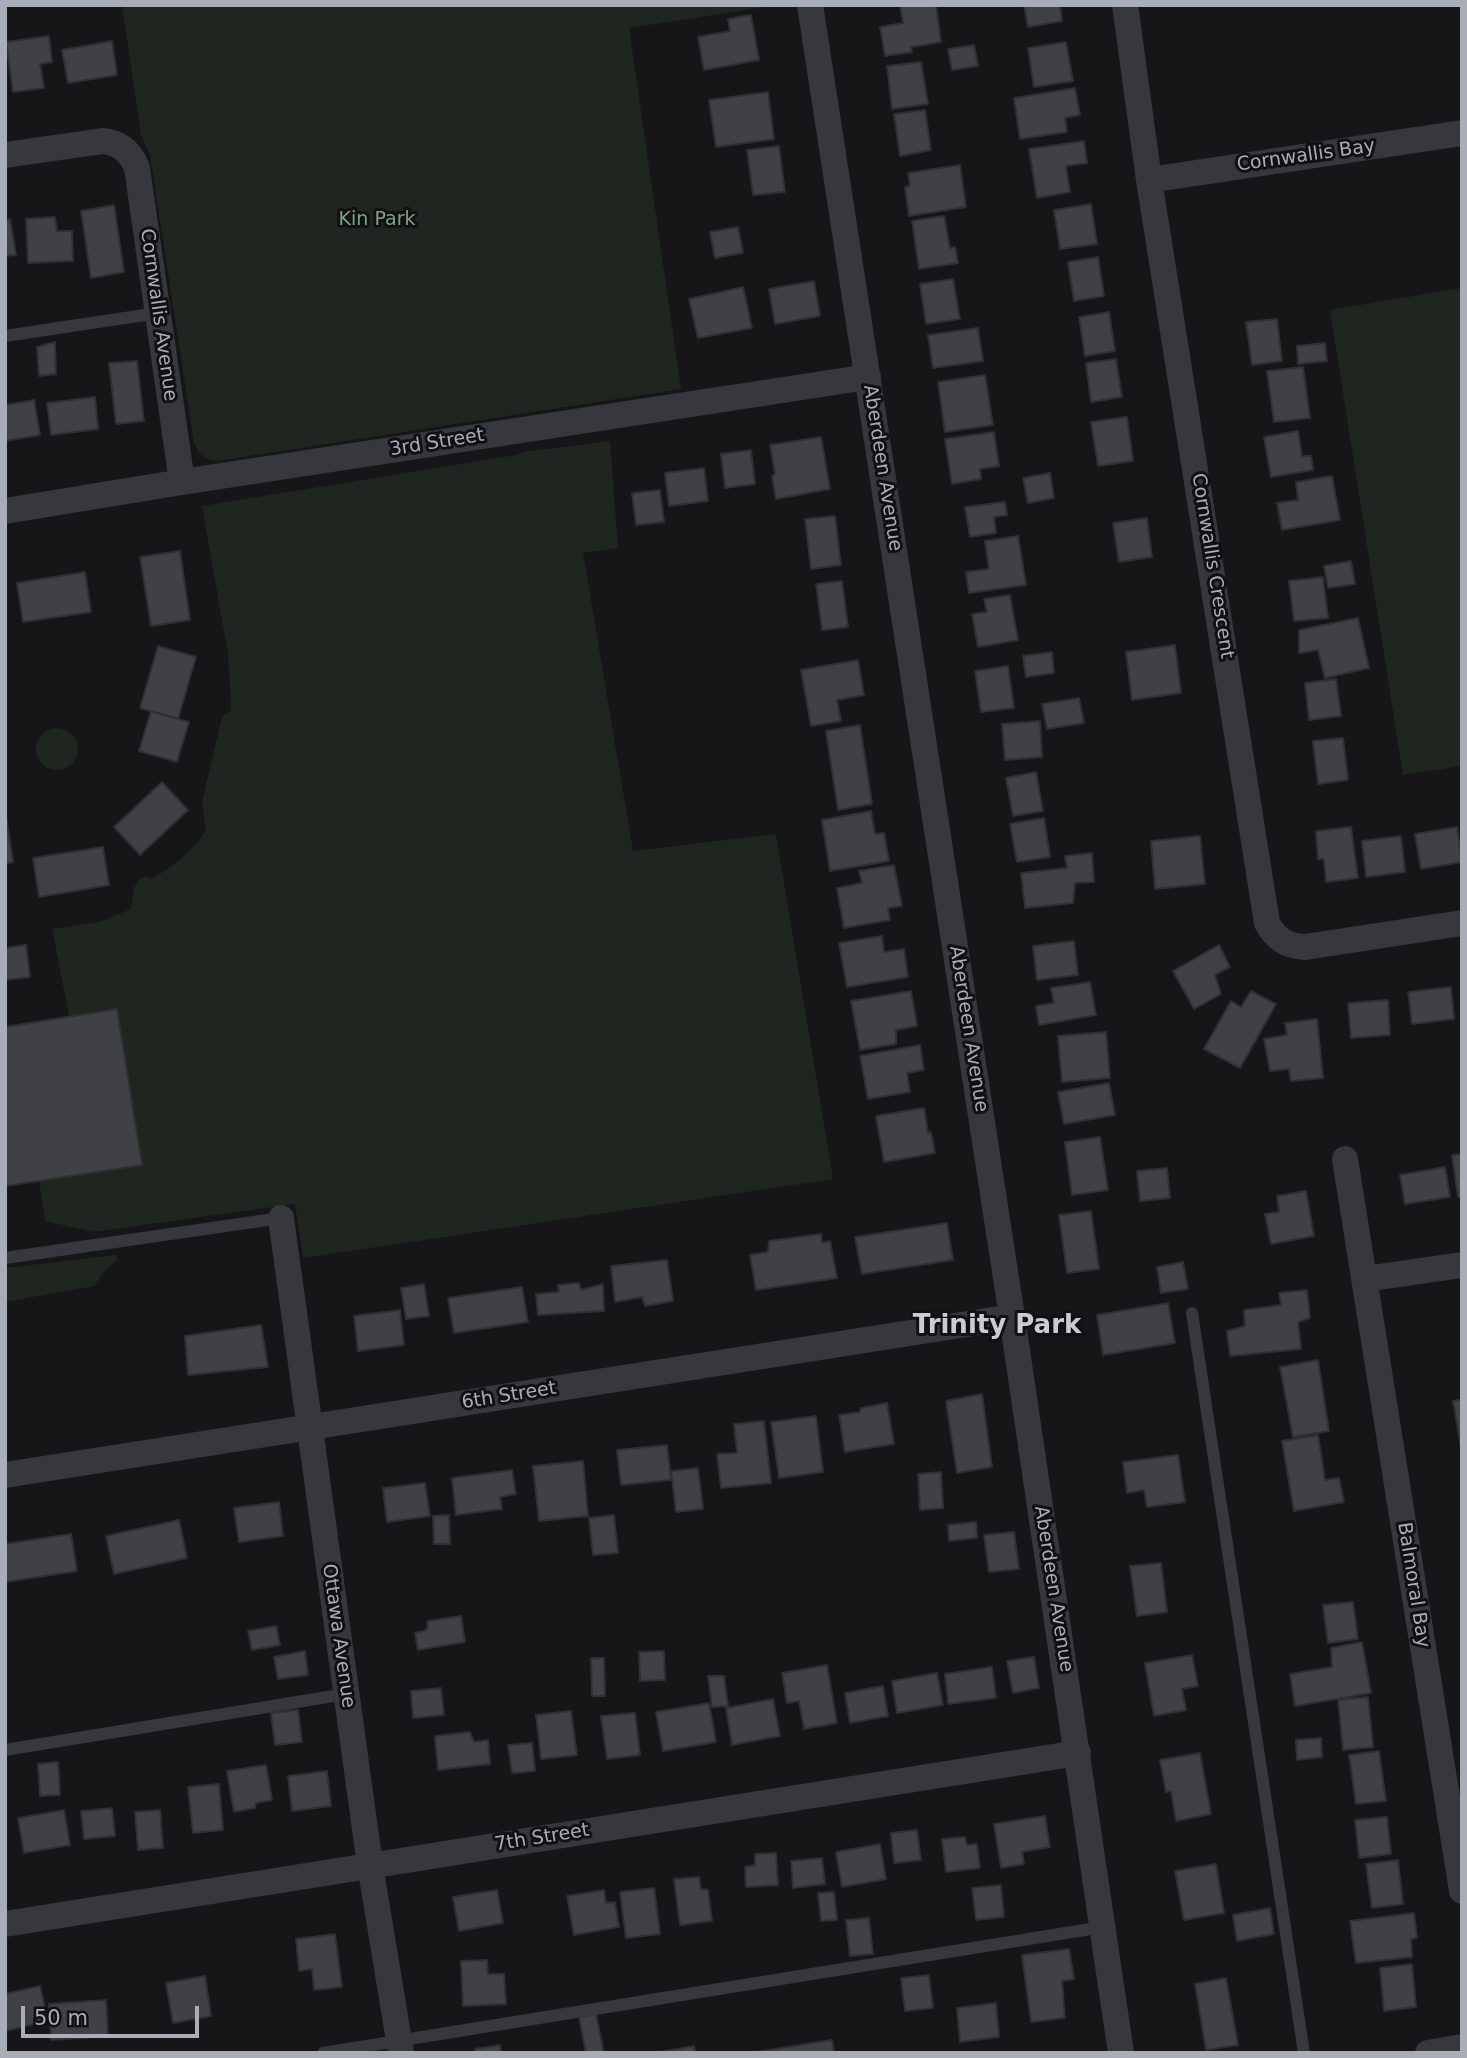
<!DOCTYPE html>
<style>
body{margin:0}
#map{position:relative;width:1467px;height:2058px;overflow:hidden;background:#161618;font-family:"DejaVu Sans",sans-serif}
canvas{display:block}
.frame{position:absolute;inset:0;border:7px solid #a8adb8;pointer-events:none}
.scale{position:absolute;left:21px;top:2006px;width:178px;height:32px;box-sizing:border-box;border:4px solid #a8adb8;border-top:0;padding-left:9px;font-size:21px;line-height:24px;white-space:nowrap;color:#a8adb8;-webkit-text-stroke:5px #111113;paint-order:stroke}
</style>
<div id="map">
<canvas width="1467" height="2058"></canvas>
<div class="frame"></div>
<div class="scale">50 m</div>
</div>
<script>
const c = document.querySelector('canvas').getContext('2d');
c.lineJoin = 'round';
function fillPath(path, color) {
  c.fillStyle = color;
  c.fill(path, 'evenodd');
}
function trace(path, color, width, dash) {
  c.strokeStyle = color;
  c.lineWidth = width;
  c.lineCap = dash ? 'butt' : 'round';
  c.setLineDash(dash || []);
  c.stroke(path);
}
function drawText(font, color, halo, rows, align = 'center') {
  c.font = font + ' "DejaVu Sans",sans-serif';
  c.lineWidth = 6;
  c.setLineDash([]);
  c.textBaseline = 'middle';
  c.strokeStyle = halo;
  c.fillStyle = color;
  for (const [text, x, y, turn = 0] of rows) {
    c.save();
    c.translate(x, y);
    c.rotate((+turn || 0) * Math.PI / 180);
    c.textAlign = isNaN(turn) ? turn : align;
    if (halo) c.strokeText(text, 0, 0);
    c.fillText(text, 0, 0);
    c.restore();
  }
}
const green = new Path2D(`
 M122,5H778L629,28L681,389L217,461C205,460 199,455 194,443L150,155L141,135Z
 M1462,288V766L1403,775L1330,310Z
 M610,441L618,548L583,553L633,851L776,834L833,1179L303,1258L295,1204L93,1232L45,1221L39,1181L96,1172L68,1010L52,929L100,922L131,909L134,888L140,878L147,877L152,879C174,865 192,852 206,831L202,802L222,717L231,710V703L228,654L202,506L516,455L523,452Z
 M36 749a21 21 0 1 1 42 0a21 21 0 1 1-42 0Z
 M116,1255L117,1260L106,1269L94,1286L5,1302V1268Z`);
const building = new Path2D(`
 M900,5H936L941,42L911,47L912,52L885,56L880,27L903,23Z
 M1024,5H1060L1062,21L1028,27Z
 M751,15L759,60L704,70L698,37L730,31L728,19Z
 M49,36L52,62L40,64L44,88L13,92L6,42Z
 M112,41L117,75L68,83L62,50Z
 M1066,42L1073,81L1034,87L1028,48Z
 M974,45L978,66L952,70L948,49Z
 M921,62L928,104L892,109L887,66Z
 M1075,88L1080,115L1065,118L1067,132L1020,139L1014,98Z
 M768,92L774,139L716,147L709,100Z
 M925,110L931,150L900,156L894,114Z
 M1084,141L1087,163L1066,166L1070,192L1037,198L1029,149Z
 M779,146L785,192L753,195L747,150Z
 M960,165L966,207L909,216L905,187L910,186L908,173Z
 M1091,204L1097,244L1060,249L1054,210Z
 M114,205L124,272L91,278L81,211Z
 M944,216L950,248L955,247L958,263L919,269L912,221Z
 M55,217L57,231H72L73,261L28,263L26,219Z
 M10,219L16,255L5,256V220Z
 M738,227L743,253L715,258L710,232Z
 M1098,257L1104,296L1074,301L1068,262Z
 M953,279L960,319L926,324L920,284Z
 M814,281L820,316L775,324L769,289Z
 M743,287L752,328L698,338L689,299Z
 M1109,312L1115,351L1085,356L1079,317Z
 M1277,319L1282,361L1252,365L1246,322Z
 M978,328L983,361L933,368L928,335Z
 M55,342L56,374L39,376L37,347Z
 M1325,343L1327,361L1298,364L1297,346Z
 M1116,359L1122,397L1091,402L1086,363Z
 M137,361L144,421L116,424L109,363Z
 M1303,367L1310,418L1274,422L1267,371Z
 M985,375L993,425L945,432L938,382Z
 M95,397L98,429L51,435L47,403Z
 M34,400L40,435L5,441V405Z
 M1127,417L1133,461L1098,466L1091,422Z
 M1298,431L1302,456H1311L1313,470L1271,477L1264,437Z
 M994,432L999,466L980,469L981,479L952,484L945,439Z
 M821,437L830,489L776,499L772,476L775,474L770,445Z
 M751,450L755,484L725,488L721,454Z
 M704,468L708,501L669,506L665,473Z
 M1050,473L1054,498L1028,503L1023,478Z
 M1332,476L1340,520L1282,530L1277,503L1298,500L1296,482Z
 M660,490L664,522L636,525L632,493Z
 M1005,502L1007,515L994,517L996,533L970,537L965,507Z
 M835,516L841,565L811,569L805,519Z
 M1147,518L1152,557L1119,562L1113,523Z
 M1018,536L1026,585L969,593L966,572L989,569L985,541Z
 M180,551L190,620L151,626L140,557Z
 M1351,561L1355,584L1328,588L1324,566Z
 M85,572L91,612L23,622L17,583Z
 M1323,577L1328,618L1294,621L1289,581Z
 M842,581L848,627L822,630L816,584Z
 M1010,595L1018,640L978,647L972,614L987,612L984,599Z
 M1358,618L1369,668L1325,678L1318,650L1299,653V630Z
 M1175,645L1181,693L1132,700L1126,652Z
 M158,646L196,657L178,719L140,708Z
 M1052,652L1054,673L1026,677L1023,656Z
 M858,660L864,695L837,700L841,721L811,726L801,670Z
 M1008,666L1014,708L981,712L975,671Z
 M1336,679L1341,716L1309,720L1305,683Z
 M1079,698L1084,723L1047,729L1042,704Z
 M151,711L189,722L177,762L139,751Z
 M1040,721L1042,757L1005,760L1002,724Z
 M860,725L872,804L838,810L826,731Z
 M1343,738L1348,780L1318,784L1313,741Z
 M1036,772L1043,811L1013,816L1006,778Z
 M162,782L188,810L140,855L114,827Z
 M5,809L13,862L5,864Z
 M871,811L875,834L884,833L889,861L830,871L822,820Z
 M1044,818L1050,857L1017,862L1010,824Z
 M1351,827L1358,878L1326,882L1324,859H1318L1316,831Z
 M1457,827L1462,862L1421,869L1415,834Z
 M1200,836L1205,884L1155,889L1151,841Z
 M1401,836L1405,872L1366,877L1362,841Z
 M103,847L109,885L39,897L33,858Z
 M1092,853L1094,882L1075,883L1073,903L1025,908L1021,873L1067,868L1065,856Z
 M894,865L902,906L888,908L890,920L844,928L837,888L862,883L859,871Z
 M882,936L884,952L904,949L908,977L847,987L839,943Z
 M1074,941L1078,975L1037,980L1033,946Z
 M26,945L30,977L5,980V948Z
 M1219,945L1230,967L1215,975L1221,994L1194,1009L1173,971Z
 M1090,982L1096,1015L1039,1025L1036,1006L1054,1003L1051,988Z
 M1451,987L1454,1019L1412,1024L1408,992Z
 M911,991L917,1026L896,1030V1044L860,1050L851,1001Z
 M1251,991L1276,1004L1240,1068L1204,1049L1231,1001L1241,1007Z
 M1388,1000L1390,1035L1351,1038L1348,1003Z
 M117,1009L142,1165L5,1186V1027Z
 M1317,1019L1323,1078L1291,1081L1289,1069L1270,1071L1264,1039L1287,1035L1285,1023Z
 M1106,1032L1110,1078L1062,1082L1058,1036Z
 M920,1045L924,1070L907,1073L910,1092L868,1099L860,1056Z
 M1109,1083L1115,1115L1064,1124L1058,1092Z
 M924,1108L928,1133L931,1132L935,1153L884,1162L876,1116Z
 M1100,1137L1108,1190L1072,1195L1065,1142Z
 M1462,1154V1197H1458L1452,1155Z
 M1445,1167L1450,1197L1405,1204L1400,1175Z
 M1167,1168L1170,1198L1140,1201L1137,1171Z
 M1306,1191L1314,1236L1271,1244L1265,1214L1279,1212L1277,1196Z
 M1091,1211L1099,1269L1067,1273L1059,1215Z
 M947,1223L953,1260L862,1274L855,1237Z
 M821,1234L822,1243L830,1241L837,1278L756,1290L750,1255L768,1252L769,1241Z
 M667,1260L673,1301L645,1306L642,1297L615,1302L611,1266Z
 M1183,1262L1188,1289L1161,1293L1157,1267Z
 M579,1283L581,1290L603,1284L604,1311L538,1315L536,1294L559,1292L558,1285Z
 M424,1284L429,1316L406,1319L401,1288Z
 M522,1287L528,1322L454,1333L448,1298Z
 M1307,1290L1310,1318L1298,1322L1301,1349L1230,1356L1227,1331L1245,1326L1244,1310L1281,1305L1279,1293Z
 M1168,1303L1175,1343L1103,1355L1097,1315Z
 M400,1310L404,1345L358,1351L354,1316Z
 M261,1325L268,1367L188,1375L185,1336Z
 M1318,1360L1329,1431L1293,1437L1280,1367Z
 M982,1394L992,1467L957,1473L946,1401Z
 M1462,1399V1453L1453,1401Z
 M887,1403L894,1444L845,1452L839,1415L860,1412L861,1408Z
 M816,1416L823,1472L779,1478L771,1422Z
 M764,1421L771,1483L721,1488L717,1454L737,1453L734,1424Z
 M1318,1435L1325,1480L1339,1478L1344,1502L1294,1511L1282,1441Z
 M667,1445L671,1480L621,1485L617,1450Z
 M1178,1455L1185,1502L1147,1507L1144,1490L1127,1493L1123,1462Z
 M583,1461L588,1516L539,1521L533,1466Z
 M698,1468L703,1509L676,1512L671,1471Z
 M512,1470L516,1494L500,1497L502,1509L456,1515L452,1478Z
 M941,1472L943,1508L920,1510L918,1474Z
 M425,1483L430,1516L387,1522L383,1488Z
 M279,1502L283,1536L239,1542L234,1508Z
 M449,1515L450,1544H434L433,1516Z
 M614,1515L618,1553L593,1555L589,1518Z
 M179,1520L187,1558L114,1574L106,1536Z
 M976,1522L977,1538L949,1541L948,1525Z
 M1014,1532L1019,1569L989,1572L984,1535Z
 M71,1534L77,1571L5,1582V1544Z
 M1161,1563L1167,1612L1137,1616L1130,1566Z
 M1353,1602L1358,1639L1328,1643L1323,1605Z
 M461,1616L465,1642L418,1650L415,1633L427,1630L428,1621Z
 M276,1626L280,1645L252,1650L248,1631Z
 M1362,1642L1371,1693L1295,1706L1290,1674L1332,1667L1331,1648Z
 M305,1651L308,1675L278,1679L274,1657Z
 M664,1651L665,1680L640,1681L639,1652Z
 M1192,1655L1198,1686L1182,1689L1186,1710L1154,1716L1145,1663Z
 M1034,1657L1039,1688L1013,1693L1007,1661Z
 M591,1658H604L605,1696H592Z
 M827,1665L837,1723L804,1729L799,1701L787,1703L782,1673Z
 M992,1667L996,1698L948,1704L945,1674Z
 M937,1673L943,1705L897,1713L892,1681Z
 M708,1676H724L728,1706L712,1707Z
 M883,1686L888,1716L850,1723L845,1693Z
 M441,1688L444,1715L413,1718L411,1691Z
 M1368,1697L1373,1747L1343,1750L1338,1700Z
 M773,1699L780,1736L732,1745L726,1708Z
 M709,1703L716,1742L663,1751L656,1712Z
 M298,1710L302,1742L275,1745L271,1713Z
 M571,1711L577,1755L541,1759L536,1715Z
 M635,1713L640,1755L607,1759L601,1716Z
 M470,1732L474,1742L488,1740L490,1764L438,1770L435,1736Z
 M1321,1738L1322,1757L1297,1760L1296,1740Z
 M532,1743L535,1771L512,1773L508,1745Z
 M1379,1751L1386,1801L1356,1804L1349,1755Z
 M1200,1753L1211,1814L1176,1821L1171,1791L1166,1792L1160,1760Z
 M58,1762L60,1795L40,1796L38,1764Z
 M266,1765L272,1800L256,1803L255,1808L234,1812L227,1771Z
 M327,1771L331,1806L292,1811L288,1776Z
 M219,1784L223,1830L193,1833L188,1787Z
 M112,1808L115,1836L84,1839L81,1811Z
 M64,1810L70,1845L24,1853L18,1818Z
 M160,1810L163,1848L138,1850L135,1812Z
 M1045,1816L1050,1847L1022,1852L1024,1864L1001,1868L994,1824Z
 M1387,1817L1391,1854L1359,1858L1355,1820Z
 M917,1830L921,1860L894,1863L891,1833Z
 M965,1837L967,1845L977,1844L980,1868L946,1872L942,1839Z
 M880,1844L886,1879L842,1887L836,1852Z
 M776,1853L778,1885L746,1887L745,1867L755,1865V1854Z
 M822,1858L825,1884L793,1888L791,1861Z
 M1398,1860L1403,1904L1372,1908L1366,1864Z
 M1216,1864L1224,1913L1184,1920L1175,1871Z
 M699,1877L701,1889L708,1890L712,1921L680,1925L674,1879Z
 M1001,1885L1004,1917L976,1920L972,1888Z
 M654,1888L660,1934L626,1938L620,1892Z
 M497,1890L503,1923L459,1931L453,1897Z
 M604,1890L606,1903L615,1902L619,1927L574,1935L567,1896Z
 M834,1892L837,1920L821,1921L818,1893Z
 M1270,1908L1274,1934L1237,1941L1233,1915Z
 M1414,1913L1417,1938L1411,1939L1412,1957L1356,1963L1350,1921Z
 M869,1918L873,1954L850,1956L846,1920Z
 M335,1934L342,1987L314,1990L312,1969L299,1971L296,1939Z
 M1069,1949L1074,1979L1062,1981L1065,2018L1031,2022L1022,1955Z
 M487,1960L488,1974H504L506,2004L463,2006L461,1961Z
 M1412,1964L1416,2007L1384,2011L1380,1968Z
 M929,1975L933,2008L905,2011L901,1978Z
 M205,1976L211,2016L173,2023L166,1983Z
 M1226,1978L1238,2045L1206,2050L1195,1984Z
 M40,1986L48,2021L5,2031V1994Z
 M106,2000L108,2036L51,2040L49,2004Z
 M996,2003L999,2037L960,2042L957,2008Z
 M596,2014L604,2053H586L579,2017Z
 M832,2040L834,2053L756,2052Z
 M500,2045L501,2053H476L475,2049Z
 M694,2046L695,2053H661L660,2052Z`);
const service = new Path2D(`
 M5,336L158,313
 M5,1258L281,1218
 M1192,1313L1304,2053
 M5,1750L346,1694
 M323,2053L1103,1927`);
const minor = new Path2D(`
 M810,5L1012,1317L1121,2053
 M1125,5L1149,180L1267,923C1276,939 1286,946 1305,947L1462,923
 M5,155L103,141C121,143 131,153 137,168L182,482
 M1149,180L1462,133
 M5,511L182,482L868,377
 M1345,1159L1462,1891
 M281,1218L370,1865L401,2053
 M1365,1279L1462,1265
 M5,1475L1012,1317
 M5,1924L1078,1753
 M1428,2053L1462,2047`);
const streetNames = [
 ["Cornwallis Bay",1306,156,-8],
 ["Cornwallis Avenue",158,315,82],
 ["3rd Street",437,443,-9],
 ["Aberdeen Avenue",882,468,81],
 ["Cornwallis Crescent",1212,566,81],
 ["Aberdeen Avenue",968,1029,81],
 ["6th Street",509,1396,-9],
 ["Balmoral Bay",1413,1585,81],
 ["Aberdeen Avenue",1053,1589,81],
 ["Ottawa Avenue",338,1636,82],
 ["7th Street",542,1838,-9]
];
const parkNames = [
 ["Kin Park",377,220]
];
const districtNames = [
 ["Trinity Park",997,1326]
];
fillPath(green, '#1e261f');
fillPath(building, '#404145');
trace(building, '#303034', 2);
trace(service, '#37383d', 12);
trace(minor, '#37383d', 26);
drawText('19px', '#a8adb8', '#111113', streetNames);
drawText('19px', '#7fa381', '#111113', parkNames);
drawText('bold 26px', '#c9ccd4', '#111113', districtNames);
</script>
